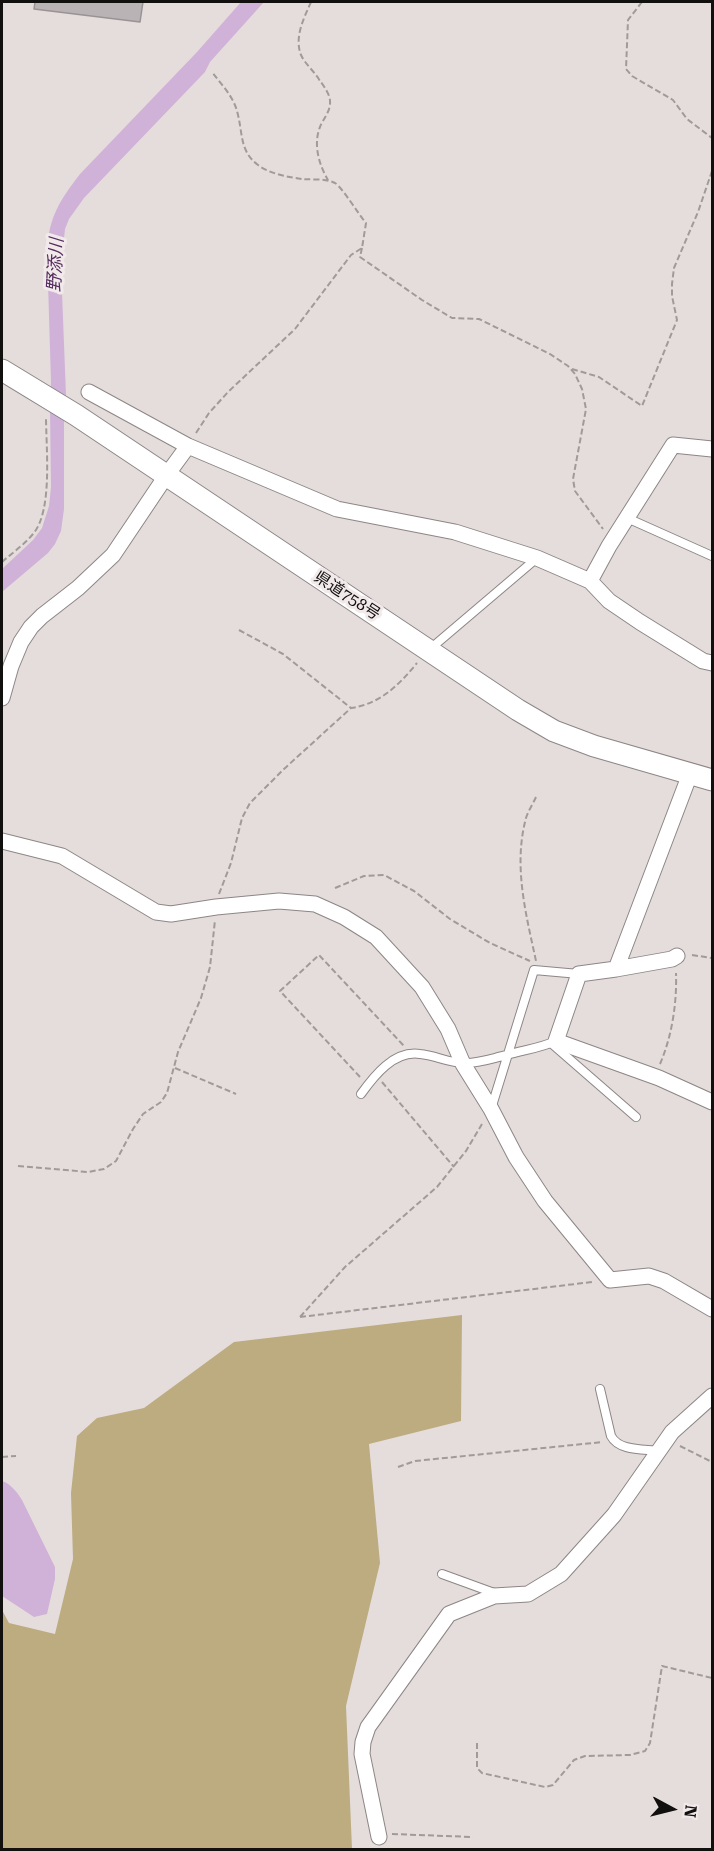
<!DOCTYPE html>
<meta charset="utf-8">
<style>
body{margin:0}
#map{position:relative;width:714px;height:1851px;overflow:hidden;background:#e5dddc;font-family:"Roboto Serif",serif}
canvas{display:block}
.frame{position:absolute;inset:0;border:3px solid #120f0f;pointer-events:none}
.north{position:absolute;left:642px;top:1779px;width:60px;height:60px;-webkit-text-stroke:4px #f2eaea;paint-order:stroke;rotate:97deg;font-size:16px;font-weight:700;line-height:24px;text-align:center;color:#120f0f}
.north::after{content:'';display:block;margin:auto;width:21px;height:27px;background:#120f0f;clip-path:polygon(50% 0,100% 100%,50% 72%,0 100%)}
</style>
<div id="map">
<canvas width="714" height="1851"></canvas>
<div class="frame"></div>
<div class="north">N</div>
</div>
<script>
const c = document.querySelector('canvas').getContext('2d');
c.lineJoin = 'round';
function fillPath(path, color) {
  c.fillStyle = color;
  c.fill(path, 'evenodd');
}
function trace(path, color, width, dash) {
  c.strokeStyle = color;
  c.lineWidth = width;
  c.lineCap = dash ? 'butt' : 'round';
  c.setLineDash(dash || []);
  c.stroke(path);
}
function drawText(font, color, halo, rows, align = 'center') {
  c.font = font + ' "Roboto Serif","Noto Sans JP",serif';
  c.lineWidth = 6;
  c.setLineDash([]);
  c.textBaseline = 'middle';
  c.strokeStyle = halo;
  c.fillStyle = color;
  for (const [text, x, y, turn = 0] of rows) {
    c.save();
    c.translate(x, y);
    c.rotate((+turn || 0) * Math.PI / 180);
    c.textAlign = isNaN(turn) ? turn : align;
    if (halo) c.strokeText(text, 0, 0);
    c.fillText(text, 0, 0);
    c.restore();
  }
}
const forest = new Path2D(`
 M462,1315L461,1421L369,1444L380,1563L346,1706L352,1849H2V1610L9,1623L55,1634L73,1559L71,1493L77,1436L97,1418L144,1408L234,1342Z`);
const water = new Path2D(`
 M241,2H264L210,62L205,72L84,198L69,219L65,229L61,267L66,395L64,422V509L61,531L55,544L48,553L2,592V569L33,540L42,528L49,506L51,487L50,410L51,382L47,250C49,217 60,200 80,174L197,52Z
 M2,1481C11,1484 17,1492 22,1500L55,1567V1579L47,1614L34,1617L2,1596Z`);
const building = new Path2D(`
 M35,2H143L140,22L34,9Z`);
const path = new Path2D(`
 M311,2C304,18 294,37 301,55C305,64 315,72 320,81C324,86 330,95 330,101C331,111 323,119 320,127C313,144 319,165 328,180
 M642,2L628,20L626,69L632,76L673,100L687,119L712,138
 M362,248L360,257L422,300L452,318L479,319L550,354L568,366L575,374L582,389L586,409L573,479L575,491L603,529
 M572,369L599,377L642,406L677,320L672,296V284L674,268L698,212L712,171
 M196,433L209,413L228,392L295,329L351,255L362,248L366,223C359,215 342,187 335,183C325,178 312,180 302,179C288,177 270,174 258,165C239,151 243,132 237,111C233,96 221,84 212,72
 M2,562C12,553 24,545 33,534C53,511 46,447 46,417
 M239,630L283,654L351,708
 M536,797C533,804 528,811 526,818C513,866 526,914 536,961
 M335,888L364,876L384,875L414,891L450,919L490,943L530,961
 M219,894L231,863L242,818L250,803L284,769L351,708C380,704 399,685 417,663
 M692,955L712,958
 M660,1064C672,1036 677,1003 676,973
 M175,1068L236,1094
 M360,1077L280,991L319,955L404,1046
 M382,1082L454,1167
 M18,1166L88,1172L104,1169L116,1161L133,1129L143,1114L161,1102L167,1093L178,1052L201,998L210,967L215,920
 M300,1317L592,1282
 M300,1317L345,1267L437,1187L466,1151L482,1124
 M680,1446L712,1462
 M2,1457L16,1456
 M398,1467L415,1461L603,1442
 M477,1743V1768L482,1773L545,1787L553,1785L574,1760L585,1756L630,1755L645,1751L650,1743L662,1666L712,1678
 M392,1834L473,1837`);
const lane = new Path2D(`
 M627,518L712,556
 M430,649L537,558
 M551,1043L636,1117
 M361,1094C374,1076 394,1050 420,1054C435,1055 451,1064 466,1063C480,1063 493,1058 507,1055C524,1050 540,1048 556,1041
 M491,1109L534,970L579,974
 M600,1389L611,1436C619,1451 643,1449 658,1451
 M442,1574L497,1594`);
const street = new Path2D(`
 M89,392L188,446L337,509L455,532L537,558L590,581L609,601L640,622L703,661L712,663
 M590,581L609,546L673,445L712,449
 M2,698L11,666L21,642L31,627L42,616L78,588L113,555L166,476L188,446
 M690,774L616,969L579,974L556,1041L659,1078L712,1102
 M2,841L62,856L156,912L171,914L216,907L279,901L315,904L344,917L376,937L422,987L448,1029L463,1064L491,1109L516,1157L545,1201L610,1280L649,1276L664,1281L712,1309
 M616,969L672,959L677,956
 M379,1837L362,1754L363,1742L368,1727L449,1614L494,1596L528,1594L561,1574L614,1515L672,1432L712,1396`);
const secondary = new Path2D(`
 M2,370L76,415L518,710L554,731L594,746L712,780`);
const streetNames = [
 ["県道758号",347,596,33]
];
const waterNames = [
 ["野添川",56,265,-87]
];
fillPath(forest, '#bcac7f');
fillPath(water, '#d0b2d8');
fillPath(building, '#bab3b5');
trace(building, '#9a9396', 1.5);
trace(lane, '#8d8686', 10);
trace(street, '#8d8686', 17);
trace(secondary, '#8d8686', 23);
trace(path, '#a09a99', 2, [6, 3]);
trace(lane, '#fff', 8);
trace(street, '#fff', 15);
trace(secondary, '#fff', 21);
drawText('16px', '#120f0f', '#f2eaea', streetNames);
drawText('italic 18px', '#552e5f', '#f2eaea', waterNames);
</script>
